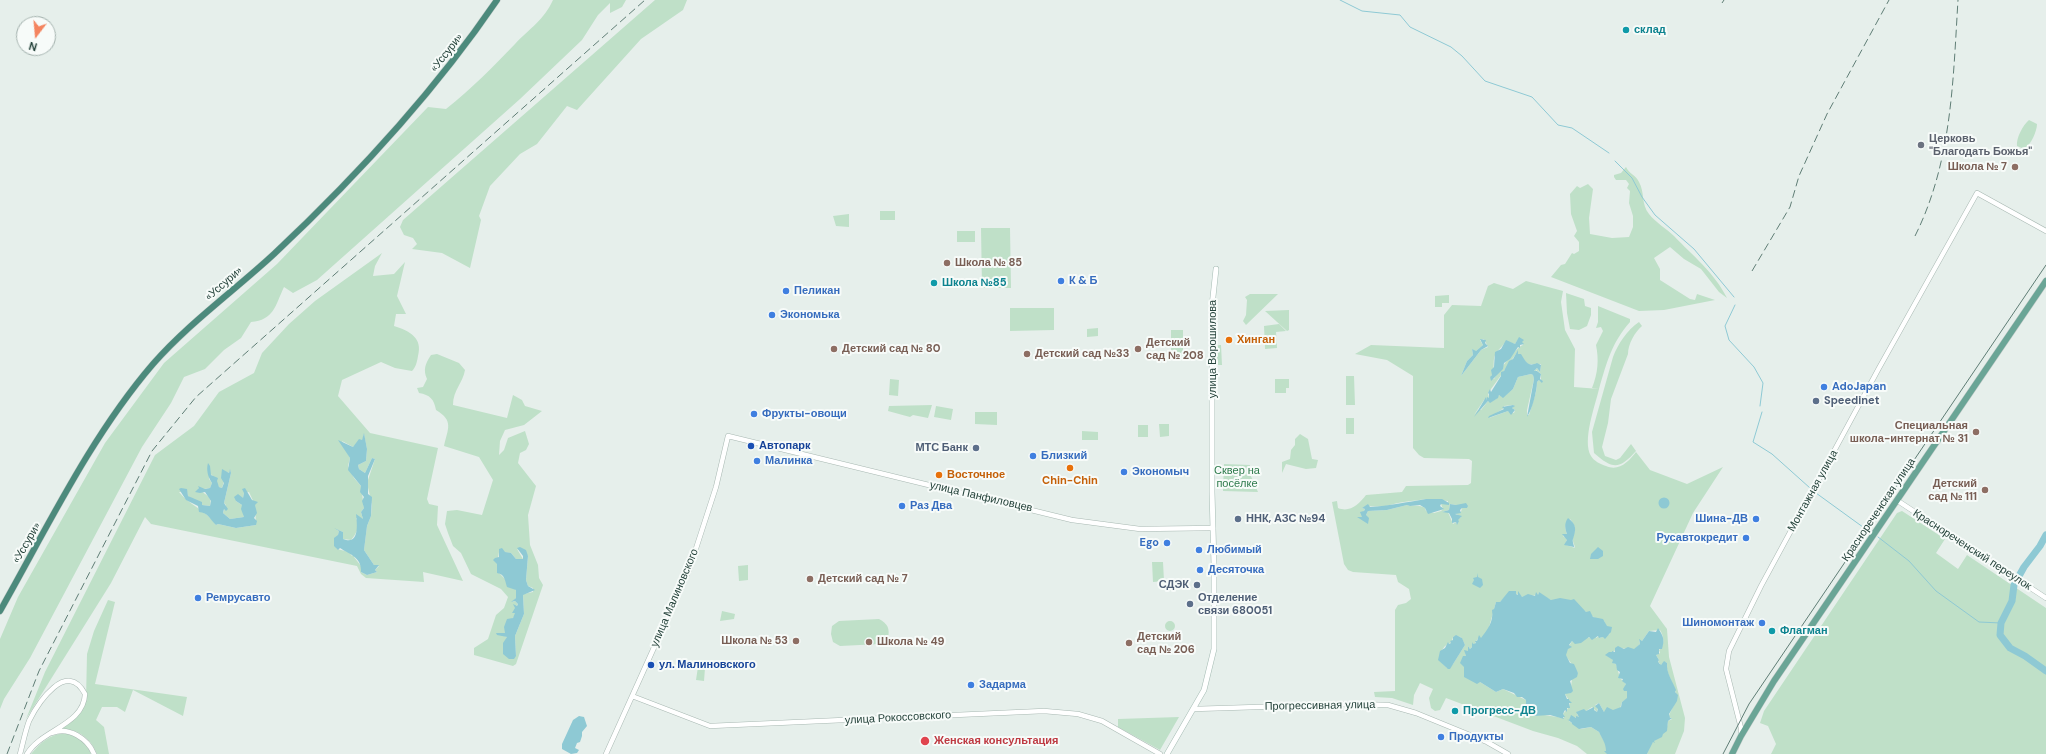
<!DOCTYPE html>
<meta charset="utf-8">
<style>
body{margin:0}
#map{position:relative;width:2046px;height:754px;overflow:hidden;background:#e6efeb;font-family:"DM Sans",sans-serif}
canvas{display:block}
.north{position:absolute;left:16px;top:16px;width:40px;height:40px;box-sizing:border-box;background:#f7fbf9;border:1px solid #a3b1ad;border-radius:50%;rotate:196deg;font-size:11px;font-weight:700;line-height:16px;text-align:center;color:#24423a}
.north::after{content:'';display:block;margin:auto;width:14px;height:18px;background:#f4845f;clip-path:polygon(50% 0,100% 100%,50% 72%,0 100%)}
</style>
<div id="map">
<canvas width="2046" height="754"></canvas>
<div class="north">N</div>
</div>
<script>
const c = document.querySelector('canvas').getContext('2d');
c.lineJoin = 'round';
function fillPath(path, color) {
  c.fillStyle = color;
  c.fill(path, 'evenodd');
}
function trace(path, color, width, dash) {
  c.strokeStyle = color;
  c.lineWidth = width;
  c.lineCap = dash ? 'butt' : 'round';
  c.setLineDash(dash || []);
  c.stroke(path);
}
function drawText(font, color, halo, rows, align = 'center') {
  c.font = font + ' "DM Sans",sans-serif';
  c.lineWidth = 4;
  c.setLineDash([]);
  c.textBaseline = 'middle';
  c.strokeStyle = halo;
  c.fillStyle = color;
  for (const [text, x, y, turn = 0] of rows) {
    c.save();
    c.translate(x, y);
    c.rotate((+turn || 0) * Math.PI / 180);
    c.textAlign = isNaN(turn) ? turn : align;
    if (halo) c.strokeText(text, 0, 0);
    c.fillText(text, 0, 0);
    c.restore();
  }
}
const green = new Path2D(`
 M553,0H626L622,7L610,13V3L598,15L582,40L520,99L317,280L293,293L284,287C275,306 274,320 251,322L241,338L224,350L205,369L184,377L171,403L142,447L30,658L4,699L0,709V639L18,597L105,443L164,363L277,264L428,107L446,109C471,89 493,67 515,44C530,28 544,20 553,0Z
 M655,0H687L683,10L641,39L577,110L567,106L537,144L520,154L490,186L479,216L481,220L470,268L442,253L412,249L417,244L413,238L404,235L400,227L403,220Z
 M2029,120L2037,124C2037,131 2031,145 2024,149L2017,146C2016,138 2023,125 2029,120Z
 M1626,167C1629,174 1636,175 1639,182C1645,193 1641,204 1649,214C1656,223 1666,228 1674,236C1693,256 1714,272 1727,298L1719,292L1701,269L1684,259L1670,247L1654,258L1660,269V280L1690,299L1695,300L1697,294L1715,300L1664,310L1639,311L1551,277L1561,265L1565,264L1572,253L1574,254L1579,251V242L1574,236L1577,231L1571,214L1570,194L1577,186L1580,188L1588,184L1593,189L1589,218L1590,234L1612,238L1629,237L1633,227V216L1629,203L1630,191L1627,188L1629,184L1626,180H1616L1614,177V175L1621,173Z
 M880,211H895V220H880Z
 M849,214V227L836,226L833,216Z
 M981,228H1010L1011,288H982Z
 M957,231H975V242H957Z
 M382,253L375,266L373,276L394,274L405,262L397,296L406,314H396L394,326C410,331 423,338 418,356C417,362 416,367 412,371L395,368L381,362L342,380L338,396L370,433L438,448L427,499L429,504L438,506L437,525L463,581L423,572L424,582L366,578L361,574L357,566L151,524L145,517L111,583L26,719L45,672L155,455L194,426L219,392L254,373L262,353L289,324L315,301ZM364,434L367,449L366,461L358,465L359,469L365,473L372,458L375,459L367,483L372,505L371,516L367,526L364,550L374,565L379,566L375,570L377,572L367,575L361,572V566L354,557V554L352,556L349,552L337,549L336,547L339,531L336,529L343,532V539L351,540C356,534 361,526 356,518L363,519L361,512L364,508L361,486L354,478L348,466L350,458L342,441L353,447L362,441ZM230,470L231,473L224,503L226,505L223,513L230,519L244,517L242,505L236,501L243,498L244,493L249,492L255,505L256,525L236,528L218,524L216,525C206,510 189,505 179,492H187L188,496L202,505L210,506C213,496 204,494 198,489L200,488L204,489L210,488L212,483L209,479V474L212,475L219,487L222,488L227,472L229,473Z
 M1526,281L1563,291L1561,302L1565,330L1575,349L1574,387L1599,389C1595,406 1582,441 1591,456C1594,461 1600,464 1606,466C1619,472 1629,461 1636,452L1650,470L1687,484L1723,467L1693,513L1650,606L1667,629L1669,657L1685,718L1684,731L1675,754H1647C1649,750 1650,746 1652,743C1657,736 1668,732 1668,721L1672,719L1669,717C1669,712 1677,703 1676,695C1675,684 1665,674 1667,663L1665,662L1661,665L1662,668L1660,669V663H1658L1659,660L1656,655L1660,653L1659,650C1665,646 1664,636 1660,630L1649,631L1642,641L1639,640L1640,644L1634,650L1620,648L1606,655L1614,660L1613,663L1616,664L1620,678L1626,684L1624,691H1627V699L1622,702L1620,709L1604,712L1599,703L1595,705L1598,708L1597,712L1592,707L1586,711H1578L1577,714L1579,717L1574,718L1571,716L1569,721L1581,729L1591,727L1599,732L1606,745L1607,754H1587L1577,746L1558,738L1533,731L1446,698L1440,710L1435,711L1431,708L1429,698L1433,689L1420,683L1414,695L1413,705L1392,698L1375,697L1374,692L1395,691V610L1398,605L1406,603L1411,599L1409,589L1398,582L1396,575L1353,572L1348,570L1344,564L1332,502L1337,501L1338,508C1350,513 1359,504 1366,495L1402,492L1406,486L1468,485L1471,483L1472,461L1469,459L1424,458L1419,455L1413,448V376L1387,360L1355,354L1371,345L1444,348V315L1452,305L1481,306L1488,286L1494,283L1513,289ZM1519,338L1523,345C1517,346 1498,372 1494,379L1490,378C1496,371 1492,362 1495,355C1497,351 1503,345 1506,342L1515,344ZM1484,339L1488,347L1481,350L1461,376L1467,361L1473,355L1472,349L1475,352L1483,345L1480,340ZM1518,351V354L1528,364H1541L1540,372L1537,368L1534,371L1536,372V370L1541,374V380L1543,381L1539,380L1537,382L1536,392L1529,415H1527V410L1534,379L1533,375L1531,374L1518,377L1513,389L1503,397L1499,395L1496,399L1490,402L1488,401L1481,410H1478L1474,415L1484,400L1489,398L1488,393C1495,384 1509,364 1518,351ZM1513,405L1514,406L1512,408L1515,410L1514,413L1508,411L1489,418L1504,408V406ZM1426,499L1448,501V504H1441L1443,509L1441,511L1434,513L1426,511L1425,508C1419,504 1413,507 1407,505L1387,510L1368,511L1366,515L1368,522L1360,518L1362,517V514L1365,509L1362,508C1370,504 1378,508 1386,506C1399,502 1412,501 1426,499ZM1450,504L1468,507L1462,508L1461,512L1455,513L1461,517L1458,519L1457,524L1456,522L1453,524L1448,512H1442L1449,510ZM1570,519C1580,532 1572,530 1573,541C1573,543 1575,545 1575,548L1566,545L1567,539L1563,536V534H1567C1565,528 1564,525 1570,519ZM1511,591L1522,597L1538,595L1539,592L1540,595L1551,600H1574L1580,608L1595,618L1604,621L1610,634L1600,638L1599,636L1596,638V636L1593,639L1587,637L1582,641L1577,640L1575,643L1572,641L1566,652V656L1578,673L1572,679L1571,687L1565,694L1570,702L1569,707L1563,714L1564,718L1531,713L1526,706V700L1503,689L1496,692L1480,682L1461,662L1466,656L1465,651H1468V646L1470,649L1476,642L1478,638H1482L1488,631L1496,602H1500ZM1455,636L1461,637L1465,645L1453,664L1447,668L1439,660C1440,652 1444,644 1451,643L1450,641H1452L1453,637Z
 M1566,293L1584,299L1585,306L1591,308V315L1587,326L1579,330L1570,329L1567,313Z
 M1250,294H1278L1246,325L1243,321L1246,315L1247,300L1245,297Z
 M1449,295V303H1442V307H1435V296Z
 M1598,306L1630,319V322C1611,344 1607,362 1599,389L1592,388C1598,373 1599,360 1596,345L1603,331L1601,327L1596,328L1598,322Z
 M1010,308H1054V330L1010,331Z
 M1289,310V330L1287,331L1265,311Z
 M1639,322L1642,326C1635,332 1628,344 1628,354L1611,399L1608,423L1602,447L1605,456L1616,460L1620,458L1631,444L1636,451C1620,469 1613,470 1594,453L1592,432L1613,357C1618,344 1627,330 1639,322Z
 M1279,324L1286,331L1276,332L1277,348L1265,349L1264,326Z
 M1098,328V336L1087,337V329Z
 M1171,330H1183V359H1171Z
 M1219,345H1221L1222,365H1213V348Z
 M437,354L459,363L465,370C463,383 453,390 453,405L507,418L513,395L522,400L525,406L542,411L524,425L505,430L500,441L499,455L504,450L508,438L525,431L529,444L526,450L520,453L518,463L536,486L528,515L530,545L538,565L539,578L543,585L516,664L513,666L474,655V648L488,639L496,615L504,608L508,597L501,589L471,574L461,553L453,546L448,533L445,524L447,511L457,510L482,515L493,480L479,457L444,446C448,428 454,421 436,410C434,399 430,395 419,393L417,388L423,387L427,379C423,370 425,364 431,355ZM517,549L528,556L526,580L528,586L533,588V592L523,594L524,614L515,636L516,656L504,652L507,637L497,633H505L506,624L515,616V608L518,604L515,601L512,602L516,598V590L499,573L497,564L499,552L511,553L516,559H523Z
 M1346,376H1354L1355,405H1346Z
 M890,379L899,380L898,396L889,395Z
 M1275,379H1289V388H1286V393H1275Z
 M932,405L928,418L913,415L910,417L888,411L889,406Z
 M936,406L953,409L951,420L934,417Z
 M975,412H997V425L975,424Z
 M1346,418H1354V434H1346Z
 M1159,424H1169V436L1160,437Z
 M1138,425H1148V437H1138Z
 M1082,431L1098,432V440H1082Z
 M1300,434L1308,439L1312,459L1318,460L1316,468L1306,469L1286,464L1282,473V462L1290,459L1291,450L1295,445V439Z
 M1224,464L1250,465V474L1258,492L1223,491Z
 M1902,511L1945,539L1936,553L1958,569L1967,555L2046,608V754H1771L1776,744L1768,726L1760,723L1764,711L1897,513Z
 M1152,562H1163L1164,581L1153,582Z
 M748,565V580L739,581L738,566Z
 M108,600L115,602L95,684L187,697L183,716L133,690L125,712L117,707H102L96,720L104,727L109,754H97C91,739 79,729 62,729L86,700L87,654L94,631Z
 M722,611L735,614L734,619L720,621Z
 M879,619C888,624 890,628 888,639L880,644L840,646L833,642L831,634L832,626L839,621Z
 M1165 626a5 5 0 1 1 10 0a5 5 0 1 1-10 0Z
 M698,667L705,668L704,681L696,680Z
 M1179,717L1160,750L1118,727V719Z
 M66,733C78,736 87,743 91,754H31C41,742 50,734 66,733Z`);
const water = new Path2D(`
 M1519,337L1524,340L1522,342L1524,344L1520,345V348L1518,347L1510,359L1504,363L1503,369L1491,381L1490,377L1492,375L1491,370L1494,367L1495,352L1501,349L1506,340L1515,344Z
 M1480,339L1486,340L1485,343L1488,346L1481,350L1461,376L1467,361L1473,355L1472,349L1476,351L1483,345Z
 M1518,350V354H1521C1526,362 1528,367 1537,363L1541,365L1540,372L1537,368L1534,371H1537L1541,374L1540,379L1543,381L1542,383L1539,380L1537,382C1537,391 1532,410 1527,417L1534,379L1533,375L1531,374L1518,377L1513,389L1503,398L1499,395L1498,398L1490,403L1488,401L1474,417L1486,397L1487,400V397L1489,398V394L1488,393L1490,389L1491,392L1501,376V372L1504,371L1509,361L1513,359Z
 M1513,405L1515,406L1512,408L1515,410L1511,415L1508,411L1488,418L1489,416L1504,409L1502,407Z
 M364,433L367,449L366,461L358,465L359,469L365,473L372,458L375,459L368,476V494L372,497L371,516L367,526L364,550L374,565H379L375,570L377,572L367,575L361,572C362,557 349,554 340,548L338,550L334,546V538L338,535L339,531L334,528L343,532V539C360,546 357,523 356,514L363,519L361,512L364,508L362,501L364,497L360,492L361,486L348,470L350,458L338,440L353,447L359,439L362,440Z
 M208,463L210,466L211,475L218,478L217,481L219,487L222,488L224,483L221,478L222,469L229,473L230,469L231,473L224,503L228,509L226,511L224,509L223,513L230,519L244,517L241,509L242,505L236,501L234,497L238,494L243,498L244,493L242,489L245,488L252,500L258,502L255,505L257,513L254,518L257,521L256,525L236,528L218,524L216,525C211,521 208,512 199,512L198,506L186,500L179,489L181,488L187,489L188,496L202,502V505L210,506L211,501L205,492L200,493L195,492L199,488L198,486L205,489L210,488L212,483C208,477 206,470 208,463Z
 M1658.5 503a5.5 5.5 0 1 1 11 0a5.5 5.5 0 1 1-11 0Z
 M1426,499H1442L1449,503V505L1441,504L1440,506L1444,509L1428,514L1425,508L1420,505L1410,506L1407,505L1387,510L1368,511L1366,515L1369,518L1368,524L1357,517H1362L1360,512L1364,511L1365,509L1362,508L1368,504L1370,507C1389,506 1407,502 1426,499Z
 M1466,503L1468,506L1467,508H1462L1460,510L1461,513L1455,514L1462,516L1458,520L1459,521L1457,525L1456,522L1452,523V519L1449,513L1442,512L1449,510L1450,504L1456,505Z
 M1568,518C1577,525 1576,529 1573,539C1572,541 1574,546 1575,549L1574,547L1564,545L1567,540L1562,534H1567C1565,529 1564,523 1568,518Z
 M520,547L526,550L528,556L526,580L528,586L535,590L523,595L524,614L515,636L516,656L514,659H509L503,654V643L507,637L497,635L496,633H505L504,627L507,619L513,618L515,613H512L515,608L513,604L517,606L518,604L515,601L511,602L516,598V590L507,587C505,581 505,574 497,573V564L493,560L495,558L499,557V549L502,548L505,552L511,553L516,559H523V556L517,548Z
 M1598,547L1603,551V556L1598,559H1590L1591,554Z
 M1477,573L1478,577L1482,579L1483,585L1480,588L1472,584L1474,580L1473,578L1477,577Z
 M1509,591H1516V594L1518,595V591L1522,597L1528,594L1535,596L1536,592L1538,595L1539,592L1551,600L1560,598L1571,600L1574,599L1586,612L1590,611L1593,617L1603,619L1607,626L1612,627L1611,632L1605,639L1603,637L1599,638L1598,636L1592,640L1589,637L1581,643L1575,644L1572,641L1569,645L1572,647L1568,649L1566,655L1570,663L1574,664L1578,673L1577,677L1570,681L1573,691L1571,693L1565,694L1567,699H1569V700L1572,703H1569L1570,708H1567V712L1565,710L1563,714L1565,717H1563L1564,719L1550,715L1534,716L1526,706V700L1522,697H1517L1514,693L1503,689L1496,692L1480,682L1477,684L1464,677V667L1460,663L1463,656H1466L1464,650L1468,651V646L1470,649L1472,647V642L1473,644L1476,643L1475,641H1477L1479,635L1481,638C1487,630 1494,622 1492,610L1494,609L1496,602H1500Z
 M1658,628C1663,636 1665,639 1662,649H1659V654L1656,655L1659,660L1658,662L1661,665L1664,661L1667,663C1666,673 1673,682 1676,690L1675,692L1678,695L1677,701L1669,714L1670,718H1672L1668,721L1667,731L1663,734L1662,737L1654,741L1655,743L1653,742L1647,754H1607L1604,751H1606C1606,743 1602,739 1599,732L1591,727L1579,729L1572,724V723L1567,719L1569,720L1571,715L1576,718V716L1579,717L1576,712L1584,709L1586,711L1594,707V710L1597,712L1598,709L1595,706L1599,703L1604,712L1607,707L1613,710L1621,707L1622,702L1627,698V691H1624L1623,689L1626,684L1622,681L1623,679L1618,678L1620,672L1617,670L1616,664L1612,663L1613,660L1605,655L1609,652H1612V651L1615,652V648L1618,646L1624,649L1628,647L1634,649L1640,644L1639,639L1642,641L1649,631L1656,632Z
 M1456,635L1462,638L1465,645L1450,669H1448L1438,660L1440,651L1445,648L1448,642L1449,644L1451,643L1450,641L1453,640V637Z
 M579,716L584,717L587,726L582,732V736L580,742L577,743L575,748L579,750L577,753L571,754L562,749V744L573,720Z`);
const stream = new Path2D(`
 M1340,0L1362,11L1400,15L1410,27L1451,47L1462,56L1485,81L1532,97L1558,125L1572,128L1609,153
 M1615,161L1632,178L1642,197L1655,215L1694,249L1734,297
 M1735,305L1725,326L1729,340L1754,367L1763,383L1760,406
 M1762,412L1753,442L1772,454L1810,488
 M1816,493L1867,530
 M1878,537L1909,561L1936,591L1979,622L2001,623`);
const river = new Path2D(`
 M2046,535L2040,546L2024,567L2014,585L2012,601L2001,623L2000,635L2010,648L2025,656L2046,671`);
const tertiary = new Path2D(`
 M1898,501L2046,598
 M632,696L710,726L1044,711L1078,714L1102,721L1160,754
 M1194,709L1352,704L1388,705L1416,713L1487,742L1508,754
 M52,733C69,726 88,739 94,754
 M1741,736V728L1726,669L1729,651L1761,586L1879,368L1977,193L2046,231
 M20,754C23,743 25,732 29,721C38,703 67,659 85,694C84,725 41,730 27,754
 M606,754L689,570L716,487L728,436L1072,520L1140,529L1213,528`);
const secondary = new Path2D(`
 M1167,754L1204,690L1214,649V565L1212,492V306L1216,269`);
const primary = new Path2D(`
 M1732,754L1741,736L1774,681L2046,281`);
const trunk = new Path2D(`
 M0,611C47,528 91,436 153,364C189,323 234,291 274,254C357,176 433,94 497,0`);
const tram = new Path2D(`
 M1723,754L1749,704L2046,265`);
const rail = new Path2D(`
 M1722,3L1724,0
 M1915,236C1952,162 1953,81 1958,0
 M1752,271L1790,207L1799,176L1827,114L1889,0
 M7,754L39,671L152,451L196,397L645,0`);
const markers = [
 [1626,30,4,"#0f9aa8"],
 [1921,145,4,"#6b7280"],
 [2015,167,4,"#8d6e63"],
 [947,263,4,"#8d6e63"],
 [1061,281,4,"#3f7fe0"],
 [934,283,4,"#0f9aa8"],
 [786,291,4,"#3f7fe0"],
 [772,315,4,"#3f7fe0"],
 [1229,340,4,"#e8710a"],
 [834,349,4,"#8d6e63"],
 [1138,349,4,"#8d6e63"],
 [1027,354,4,"#8d6e63"],
 [1824,387,4,"#3f7fe0"],
 [1816,401,4,"#5c6f8a"],
 [754,414,4,"#3f7fe0"],
 [1976,432,4,"#8d6e63"],
 [751,446,4,"#1a4fb4"],
 [976,448,4,"#5c6f8a"],
 [1033,456,4,"#3f7fe0"],
 [757,461,4,"#3f7fe0"],
 [1070,468,4,"#e8710a"],
 [1124,472,4,"#3f7fe0"],
 [939,475,4,"#e8710a"],
 [1985,490,4,"#8d6e63"],
 [902,506,4,"#3f7fe0"],
 [1238,519,4,"#5c6f8a"],
 [1756,519,4,"#3f7fe0"],
 [1746,538,4,"#3f7fe0"],
 [1167,543,4,"#3f7fe0"],
 [1199,550,4,"#3f7fe0"],
 [1200,570,4,"#3f7fe0"],
 [810,579,4,"#8d6e63"],
 [1197,585,4,"#5c6f8a"],
 [198,598,4,"#3f7fe0"],
 [1190,604,4,"#5c6f8a"],
 [1762,623,4,"#3f7fe0"],
 [1772,631,4,"#0f9aa8"],
 [796,641,4,"#8d6e63"],
 [869,642,4,"#8d6e63"],
 [1129,643,4,"#8d6e63"],
 [651,665,4,"#1a4fb4"],
 [971,685,4,"#3f7fe0"],
 [1455,711,4,"#0f9aa8"],
 [1441,737,4,"#3f7fe0"],
 [925,741,5,"#e0444e"]
];
const cultureNames = [
 ["склад",1634,30],
 ["Школа №85",942,283],
 ["Флагман",1780,631],
 ["Прогресс-ДВ",1463,711]
];
const streetNames = [
 ["«Уссури»",447,53,-52],
 ["«Уссури»",224,284,-41],
 ["улица Ворошилова",1213,349,-90],
 ["Монтажная улица",1813,491,-61],
 ["улица Панфиловцев",981,497,13],
 ["Краснореченская улица",1879,510,-56],
 ["«Уссури»",27,543,-60],
 ["Краснореченский переулок",1972,550,33],
 ["улица Малиновского",675,598,-67],
 ["Прогрессивная улица",1320,706,-1],
 ["улица Рокоссовского",898,718,-3]
];
const worshipNames = [
 ["Церковь",1929,139],
 ["\"Благодать Божья\"",1929,152]
];
const educationNames = [
 ["Школа № 7",2007,167,"right"],
 ["Школа № 85",955,263],
 ["Детский",1146,343],
 ["сад № 208",1146,356],
 ["Детский сад № 80",842,349],
 ["Детский сад №33",1035,354],
 ["Специальная",1968,426,"right"],
 ["школа-интернат № 31",1968,439,"right"],
 ["Детский",1977,484,"right"],
 ["сад № 111",1977,497,"right"],
 ["Детский сад № 7",818,579],
 ["Детский",1137,637],
 ["сад № 206",1137,650],
 ["Школа № 53",788,641,"right"],
 ["Школа № 49",877,642]
];
const shopNames = [
 ["К & Б",1069,281],
 ["Пеликан",794,291],
 ["Экономька",780,315],
 ["AdoJapan",1832,387],
 ["Фрукты-овощи",762,414],
 ["Близкий",1041,456],
 ["Малинка",765,461],
 ["Экономыч",1132,472],
 ["Раз Два",910,506],
 ["Шина-ДВ",1748,519,"right"],
 ["Русавтокредит",1738,538,"right"],
 ["Ego",1159,543,"right"],
 ["Любимый",1207,550],
 ["Десяточка",1208,570],
 ["Ремрусавто",206,598],
 ["Шиномонтаж",1754,623,"right"],
 ["Задарма",979,685],
 ["Продукты",1449,737]
];
const foodNames = [
 ["Хинган",1237,340],
 ["Восточное",947,475],
 ["Chin-Chin",1070,481,"center"]
];
const serviceNames = [
 ["Speedinet",1824,401],
 ["МТС Банк",968,448,"right"],
 ["ННК, АЗС №94",1246,519],
 ["СДЭК",1189,585,"right"],
 ["Отделение",1198,598],
 ["связи 680051",1198,611]
];
const transitNames = [
 ["Автопарк",759,446],
 ["ул. Малиновского",659,665]
];
const parkNames = [
 ["Сквер на",1237,471],
 ["посёлке",1237,484]
];
const healthNames = [
 ["Женская консультация",934,741]
];
fillPath(green, '#bfe0c8');
fillPath(water, '#8ec9d4');
trace(stream, '#8ec9d4', 1);
trace(river, '#8ec9d4', 7);
trace(tertiary, '#a8b8b2', 5.5);
trace(secondary, '#a4bbb3', 6);
trace(primary, '#c2cac8', 7);
trace(trunk, '#c2cac8', 7);
trace(tertiary, '#fff', 4.5);
trace(secondary, '#fff', 5);
trace(primary, '#6aa596', 6);
trace(trunk, '#4c8a7c', 6);
trace(tram, '#5f7d75', 1);
trace(rail, '#5f7d75', 1, [8, 4]);
for (const [x, y, r, color] of markers) {
  const dot = new Path2D();
  dot.arc(x, y, r, 0, 2 * Math.PI);
  c.fillStyle = color;
  c.fill(dot);
  trace(dot, '#f7fbf9', 1.5);
}
drawText('bold 11px', '#0d838f', '#f7fbf9', cultureNames, 'left');
drawText('11px', '#24423a', '#f7fbf9', streetNames);
drawText('bold 11px', '#5b616d', '#f7fbf9', worshipNames, 'left');
drawText('bold 11px', '#785e54', '#f7fbf9', educationNames, 'left');
drawText('bold 11px', '#366cbe', '#f7fbf9', shopNames, 'left');
drawText('bold 11px', '#c56008', '#f7fbf9', foodNames, 'left');
drawText('bold 11px', '#4e5e75', '#f7fbf9', serviceNames, 'left');
drawText('bold 11px', '#164399', '#f7fbf9', transitNames, 'left');
drawText('11px', '#2d7a4b', '#f7fbf9', parkNames);
drawText('bold 11px', '#be3a42', '#f7fbf9', healthNames, 'left');
</script>
